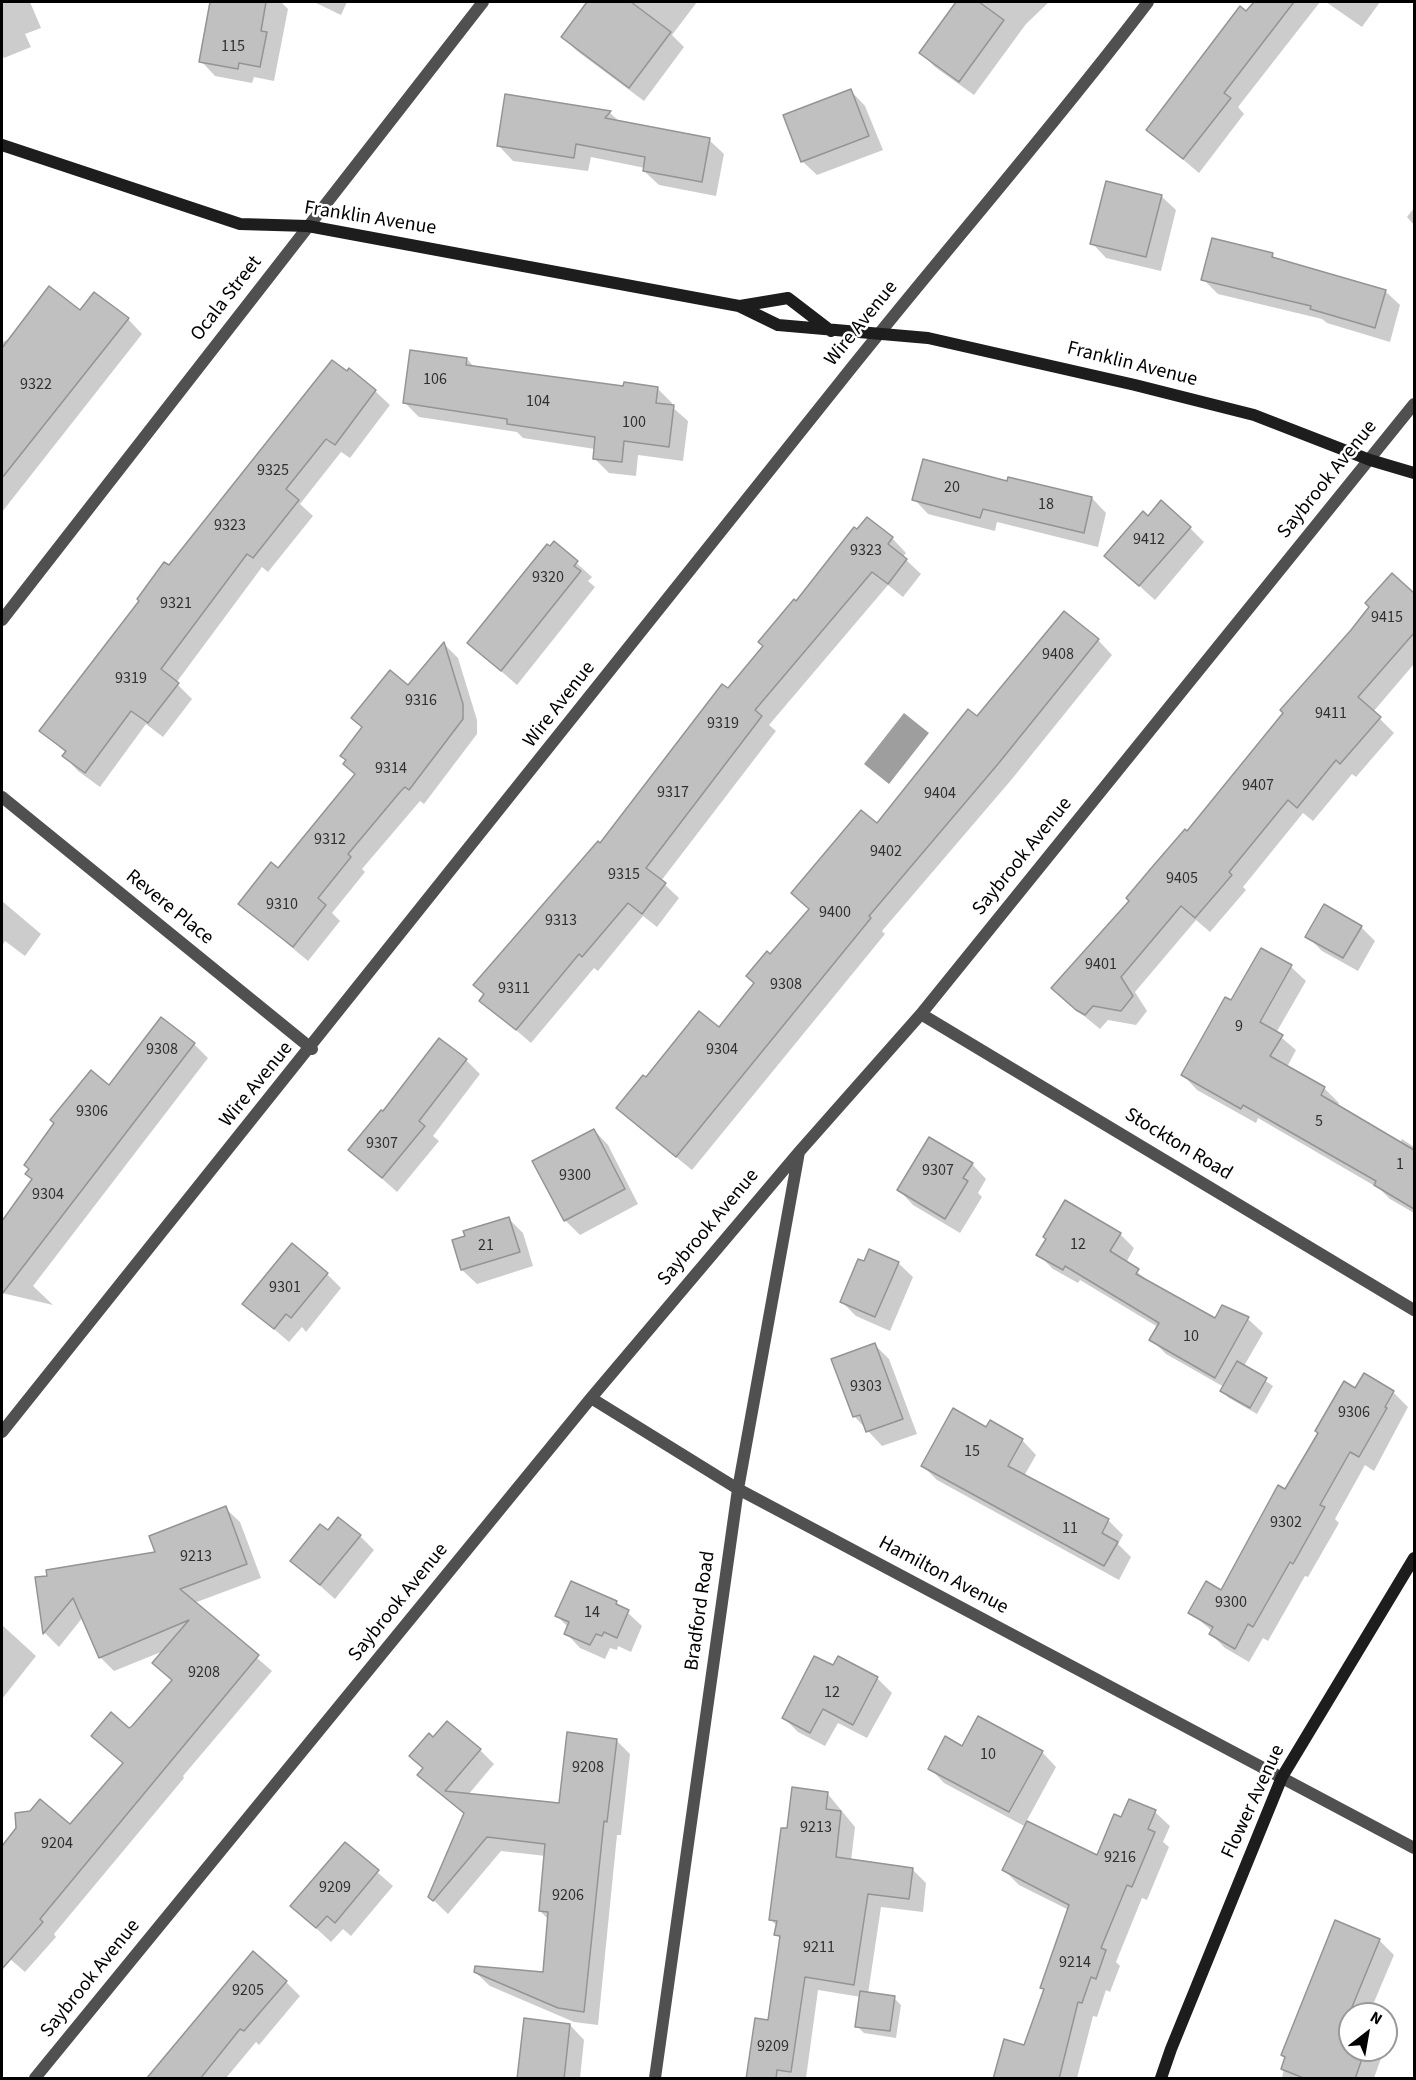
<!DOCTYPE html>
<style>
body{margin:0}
#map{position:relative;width:1416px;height:2080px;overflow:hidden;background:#fff;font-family:"Source Sans 3",sans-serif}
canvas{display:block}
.frame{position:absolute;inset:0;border:3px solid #000;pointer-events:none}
.north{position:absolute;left:1338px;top:2002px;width:60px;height:60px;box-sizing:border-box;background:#fff;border:2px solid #999;border-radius:50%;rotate:31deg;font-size:16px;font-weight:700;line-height:24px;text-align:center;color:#000}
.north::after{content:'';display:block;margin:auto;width:21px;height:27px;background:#000;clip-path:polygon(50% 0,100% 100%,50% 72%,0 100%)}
</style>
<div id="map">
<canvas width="1416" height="2080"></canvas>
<div class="frame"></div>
<div class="north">N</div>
</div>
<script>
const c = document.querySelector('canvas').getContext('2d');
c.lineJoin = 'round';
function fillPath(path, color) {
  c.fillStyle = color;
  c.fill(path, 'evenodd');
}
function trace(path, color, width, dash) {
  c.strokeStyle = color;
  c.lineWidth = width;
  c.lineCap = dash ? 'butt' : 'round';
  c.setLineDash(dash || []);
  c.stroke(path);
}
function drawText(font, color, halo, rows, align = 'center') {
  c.font = font + ' "Source Sans 3",sans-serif';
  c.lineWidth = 5;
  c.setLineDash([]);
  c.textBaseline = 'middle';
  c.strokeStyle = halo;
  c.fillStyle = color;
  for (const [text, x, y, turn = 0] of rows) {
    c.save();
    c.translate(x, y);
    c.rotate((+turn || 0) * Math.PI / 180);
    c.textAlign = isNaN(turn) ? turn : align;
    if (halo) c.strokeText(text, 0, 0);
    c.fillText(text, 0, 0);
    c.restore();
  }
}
const water = new Path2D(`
 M904,713L929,733L889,784L864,764Z`);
const shadow = new Path2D(`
 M2,2H30L41,28L25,34L31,47L4,58L2,55Z
 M212,2H281L288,9L274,81L254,77L252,83L215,76L201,61Z
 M314,2H347L341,15Z
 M589,2H697L672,35L684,47L644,101L577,51L563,37Z
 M958,2H1049L1026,24L974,95L935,67L921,53Z
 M1255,2H1320L1238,107L1244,114L1199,173L1148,130Z
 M1326,2H1380L1362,27Z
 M851,91L865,106L883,150L817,175L802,161Z
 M506,96L610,113L621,123L709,140L724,154L716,196L659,185L644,171L645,168L591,157L588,171L513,161L499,146Z
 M1161,196L1176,210L1161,271L1106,258L1092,243Z
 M1414,208V225L1407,217Z
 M1272,255L1277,260L1385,291L1400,305L1390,342L1327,323L1322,319L1218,294L1203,279Z
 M80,312L128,319L142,334L2,512V413L7,406L2,401V342Z
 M467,359L475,368L625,388H657L672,403L671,406L688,421L683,461L638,455L636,476L609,473L594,458L595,449L523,438L517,432L419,417L404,402Z
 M375,391L390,405L350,458L341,452L300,504L313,516L268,572L262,567L176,683L192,699L163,737L146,724L100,787L78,771L64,756L66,753L41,731L169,567Z
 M1008,483L1092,498L1106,513L1098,547L997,522L995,531L928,514L914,499Z
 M1148,518L1190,528L1204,542L1155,600L1106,556Z
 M892,538L906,553L903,557L921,574L903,597L888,585L769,725L776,731L661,881L679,898L657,927L643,916L598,971L594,968L531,1043L481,1000L600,845L765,646L797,603Z
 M554,543L592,577L588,581L595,587L517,685L469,643Z
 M1392,575L1414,595V664L1373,712L1394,733L1356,777L1352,774L1313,821L1303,813L1243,887L1246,890L1210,932L1196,920L1135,992L1147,1011L1136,1025L1108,1020L1100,1029L1067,1002L1131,901L1352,631Z
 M1098,640L1112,655L1012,779L882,931L885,934L692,1170L633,1122L618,1107L646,1079L719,1029L755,983L770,956L810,910L793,893L877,825L977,718Z
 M444,644L458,658L477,720V734L424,804L420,801L362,869L365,872L332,913L340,921L308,961L240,904L279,870L356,775L345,764L347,761L342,756L363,728L353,718L409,687Z
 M2,901L41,934L25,956L5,941L2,946Z
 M1361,927L1375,941L1358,971L1322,951L1307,936Z
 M1261,950L1291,967L1306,981L1276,1033L1296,1050L1287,1067L1324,1088L1339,1103L1337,1106L1400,1143L1402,1139L1414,1147V1213L1390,1199L1380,1189L1258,1118L1256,1123L1197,1090L1183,1075L1232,1002Z
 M194,1044L208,1058L33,1286L53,1305L2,1293V1223L33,1180L27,1174L109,1087Z
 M466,1060L480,1074L433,1136L439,1141L397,1192L350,1150Z
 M594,1130L608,1145L638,1204L580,1235L565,1220Z
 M972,1164L986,1179L978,1193L982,1197L960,1233L913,1205L899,1190Z
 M508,1218L523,1233L533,1266L477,1284L462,1270L453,1241Z
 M1120,1234L1134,1248L1126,1263L1152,1284L1215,1320L1248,1319L1263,1333L1244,1366L1273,1386L1257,1414L1229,1398L1222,1391L1224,1387L1166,1354L1151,1339L1158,1327L1080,1280L1078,1283L1053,1269L1038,1254Z
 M865,1263H898L913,1277L890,1331L856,1316L841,1301Z
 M327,1274L341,1288L306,1332L302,1327L289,1342L244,1303Z
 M875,1345L889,1359L917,1434L882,1446L854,1416Z
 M1365,1375L1393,1392L1408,1407L1374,1471L1365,1465L1335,1519L1339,1523L1308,1577L1305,1576L1268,1641L1263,1638L1249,1662L1225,1648L1211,1634L1212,1631L1190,1612L1221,1592L1285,1491Z
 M987,1429L1022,1440L1036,1455L1024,1476L1108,1520L1123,1535L1118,1544L1131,1557L1119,1580L937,1480L922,1465Z
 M225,1508L240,1522L261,1578L194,1603L272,1671L183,1776L184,1778L54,1934L56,1937L25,1972L2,1952V1857L13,1845L70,1827L124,1764L129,1729L173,1681L154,1663L166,1650L114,1671L100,1657L83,1617L59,1647L45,1633L36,1579L157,1554Z
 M328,1532L360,1536L374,1550L335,1599L292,1561Z
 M616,1602L642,1626L631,1652L618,1646L617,1650L610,1648L605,1659L580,1648L566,1633L568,1627L557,1616Z
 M2,1625L36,1656L2,1699Z
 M833,1667L877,1678L892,1693L867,1738L838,1723L825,1746L798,1732L784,1718Z
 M433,1739L480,1750L494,1764L468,1795L560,1805L616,1740L630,1754L621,1835H617L598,2025L574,2022L490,1986L475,1972L544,1974L549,1920L540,1911L546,1856L501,1851L448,1914L430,1897L465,1815L419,1775L424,1769L411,1756Z
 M962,1748L1042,1752L1056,1767L1026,1822L1097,1857L1122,1819L1155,1812L1170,1826L1163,1842L1169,1847L1147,1900L1142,1898L1116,1962L1120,1966L1110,1992L1106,1990L1097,2017L1093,2016L1077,2078H994L1025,2047L1045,1991L1042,1987L1069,1910L1019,1885L1004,1870L1026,1827L944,1783L930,1768Z
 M827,1793L855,1827L851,1861L912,1869L926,1883L923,1912L881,1907L868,1994L894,1998L901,2005L896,2038L864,2033L857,2026L861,1997L818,1990L806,2078H748L769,2022L781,1939L776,1934L777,1926L771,1920L788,1830Z
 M345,1844L393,1886L351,1936L343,1929L331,1942L292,1906Z
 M1379,1940L1394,1955L1369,2014H1350V2050H1384L1374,2078H1282L1286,2059L1282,2055Z
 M286,1982L300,1996L259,2045L256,2042L226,2078H148Z
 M570,2025L584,2040L580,2078H517Z`);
const building = new Path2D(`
 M210,2H266L261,31L267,32L260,67L239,63L238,69L199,62Z
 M587,2H631L671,32L629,88L561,37Z
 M956,2H979L1004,20L959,82L919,53Z
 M1254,2H1294L1224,93L1231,98L1183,159L1146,130L1240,6L1246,11Z
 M851,89L869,136L801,162L783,115Z
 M505,94L611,111L605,118L710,138L702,182L643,171L645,157L576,144L574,158L497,146Z
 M1106,181L1162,195L1146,257L1090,244Z
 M1212,238L1273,253L1272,257L1386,290L1375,328L1310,309L1311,306L1201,280Z
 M49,286L80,310L94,292L129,318L2,478V348Z
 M410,350L467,358L466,365L623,386L624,382L658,387L656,403L674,405L669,447L624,441L622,462L593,459L595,437L507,424V419L403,403Z
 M332,360L347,371L349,368L376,390L335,445L326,439L286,489L299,500L253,558L247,554L161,669L179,683L148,723L131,711L85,773L62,756L66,751L39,731L139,601L137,599L164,562L169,565Z
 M923,459L1007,481L1008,477L1092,497L1084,533L983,509L980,518L912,500Z
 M1161,500L1191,527L1139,586L1104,556L1143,511L1148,516Z
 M867,517L893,537L888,544L907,559L888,584L872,572L755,710L762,716L646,868L666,883L642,914L628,903L582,957L579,954L516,1030L479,1001L484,994L473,985L598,841L600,843L722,684L728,688L763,646L758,642L794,599L796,601L854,527L857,529Z
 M554,541L578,561L574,566L581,571L501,671L467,643L547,544L550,546Z
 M1392,573L1414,593V633L1358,697L1381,717L1340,764L1336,760L1297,808L1288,800L1229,872L1232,875L1195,918L1181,906L1121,977L1133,996L1121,1011L1093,1006L1085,1015L1076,1010L1051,988L1129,901L1126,898L1153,866L1185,829L1187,831L1283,713L1280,710L1351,630L1369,607L1365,603Z
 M1064,611L1099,639L998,764L869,916L871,918L676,1157L616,1108L643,1075L646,1077L699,1011L719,1027L754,983L746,976L767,951L770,954L809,909L791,893L861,810L877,823L968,709L977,716Z
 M444,642L463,704V719L409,790L405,787L400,792L348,854L351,857L318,898L326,905L293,947L238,904L271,862L278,868L355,774L343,764L346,760L340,756L362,727L351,718L390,670L408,685Z
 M1324,904L1362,926L1343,958L1305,937Z
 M1261,948L1292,965L1260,1022L1283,1035L1270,1056L1325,1087L1321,1095L1414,1150V1209L1374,1185L1376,1181L1243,1105L1241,1109L1181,1075L1225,997L1231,1000Z
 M161,1017L195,1043L2,1294V1221L32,1179L25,1174L29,1169L24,1165L54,1123L50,1120L91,1070L109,1085Z
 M439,1038L467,1059L419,1121L425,1126L382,1178L348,1150L381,1110L383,1111Z
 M594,1129L625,1189L564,1221L532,1161Z
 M929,1137L973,1163L963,1178L968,1181L945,1219L897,1190Z
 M1065,1200L1121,1233L1110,1251L1139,1269L1136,1274L1215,1318L1222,1305L1249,1317L1215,1378L1149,1340L1159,1323L1065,1266L1063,1270L1036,1255L1046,1239L1043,1237Z
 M509,1217L520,1252L461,1270L452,1240L465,1236L463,1231Z
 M292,1243L328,1273L291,1318L286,1314L274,1329L242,1304Z
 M869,1249L899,1262L875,1317L840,1302L858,1259L864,1261Z
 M875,1343L903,1419L866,1432L860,1415L853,1417L831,1359Z
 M1237,1361L1267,1378L1250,1408L1220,1391Z
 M1364,1373L1394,1391L1385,1407L1387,1408L1359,1457L1350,1452L1320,1505L1325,1507L1293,1564L1290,1562L1253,1627L1248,1624L1235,1649L1209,1634L1213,1627L1188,1613L1206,1581L1221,1590L1278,1485L1285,1489L1318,1433L1315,1431L1344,1381L1355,1388Z
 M953,1408L986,1427L990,1420L1023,1439L1008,1466L1109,1519L1102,1533L1118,1542L1104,1566L921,1466Z
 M226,1506L247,1564L180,1589L259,1655L40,1919L43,1922L2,1969V1846L16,1828L15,1813L30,1811L40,1799L70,1824L123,1763L91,1736L111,1712L129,1728L132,1726L172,1680L152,1663L189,1620L99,1658L73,1598L43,1634L35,1577L47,1576L46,1570L155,1552L149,1536Z
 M338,1517L361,1535L320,1585L290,1561L320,1524L328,1530Z
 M571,1581L617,1601L616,1604L629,1610L617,1638L604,1632L602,1636L596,1634L590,1645L564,1634L569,1622L555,1616Z
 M814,1656L833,1665L838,1656L878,1677L853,1725L823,1709L810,1733L782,1718Z
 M978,1716L1043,1751L1009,1812L928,1769L945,1736L962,1746Z
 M447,1721L481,1749L445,1791L559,1803L567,1732L617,1739L607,1822L604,1821L584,2012L558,2008L474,1972L475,1966L543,1972L548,1912L539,1911L545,1844L487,1837L433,1901L428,1897L464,1813L417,1775L423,1768L409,1756L429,1733L433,1737Z
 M792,1787L828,1792L826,1809L841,1811L836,1857L913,1868L909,1899L868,1894L854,1985L805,1977L791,2072L777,2070L776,2079H746L755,2018L768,2020L780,1936L774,1935L777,1921L769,1920L781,1828H787Z
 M1129,1799L1156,1810L1148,1829L1155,1832L1132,1887L1127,1885L1101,1948L1106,1950L1096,1979L1091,1977L1082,2003L1078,2002L1059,2079H993L1004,2039L1024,2045L1044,1989L1040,1988L1069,1905L1002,1870L1027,1821L1097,1855L1114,1814L1121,1817Z
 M345,1842L379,1870L335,1923L327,1916L316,1928L290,1906Z
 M1335,1920L1380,1939L1350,2012V2050H1365L1355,2079H1306L1281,2069L1285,2057L1281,2055Z
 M253,1951L287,1981L244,2031L240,2029L200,2079H146Z
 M860,1991L895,1996L890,2031L855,2027Z
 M524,2018L570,2024L564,2079H517Z`);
const street = new Path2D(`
 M2,620L483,2
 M2,797L312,1049
 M921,1014L1414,1310
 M591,1398L738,1489L1414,1848
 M2,1432C284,1083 563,732 841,381C942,254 1050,131 1148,2
 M35,2078L591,1398L799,1152L921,1014L1414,404
 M655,2078L738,1489L799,1152`);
const secondary = new Path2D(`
 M2,145L240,224L308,226L739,306L778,325L928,338L1135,385L1254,415L1370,460L1414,473
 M740,306L788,298L831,331
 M1161,2078L1171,2049L1282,1777L1414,1558`);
const numberNames = [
 ["115",233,47],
 ["106",435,380],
 ["9322",36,385],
 ["104",538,402],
 ["100",634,423],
 ["9325",273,471],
 ["20",952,488],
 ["18",1046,505],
 ["9323",230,526],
 ["9412",1149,540],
 ["9323",866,551],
 ["9320",548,578],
 ["9321",176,604],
 ["9415",1387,618],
 ["9408",1058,655],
 ["9319",131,679],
 ["9316",421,701],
 ["9411",1331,714],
 ["9319",723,724],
 ["9314",391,769],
 ["9407",1258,786],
 ["9317",673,793],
 ["9404",940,794],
 ["9312",330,840],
 ["9402",886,852],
 ["9315",624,875],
 ["9405",1182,879],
 ["9310",282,905],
 ["9400",835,913],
 ["9313",561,921],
 ["9401",1101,965],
 ["9308",786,985],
 ["9311",514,989],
 ["9",1239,1027],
 ["9308",162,1050],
 ["9304",722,1050],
 ["9306",92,1112],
 ["5",1319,1122],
 ["9307",382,1144],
 ["1",1400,1165],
 ["9307",938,1171],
 ["9300",575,1176],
 ["9304",48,1195],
 ["12",1078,1245],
 ["21",486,1246],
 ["9301",285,1288],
 ["10",1191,1337],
 ["9303",866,1387],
 ["9306",1354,1413],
 ["15",972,1452],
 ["9302",1286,1523],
 ["11",1070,1529],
 ["9213",196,1557],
 ["9300",1231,1603],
 ["14",592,1613],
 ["9208",204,1673],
 ["12",832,1693],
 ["10",988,1755],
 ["9208",588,1768],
 ["9213",816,1828],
 ["9204",57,1844],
 ["9216",1120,1858],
 ["9209",335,1888],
 ["9206",568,1896],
 ["9211",819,1948],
 ["9214",1075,1963],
 ["9205",248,1991],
 ["9209",773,2047]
];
const streetNames = [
 ["Franklin Avenue",370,219,9],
 ["Ocala Street",227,299,-52],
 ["Wire Avenue",862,324,-51],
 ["Franklin Avenue",1132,365,14],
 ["Saybrook Avenue",1328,480,-51],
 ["Wire Avenue",560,705,-52],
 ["Saybrook Avenue",1023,857,-51],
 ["Revere Place",169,908,39],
 ["Wire Avenue",257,1085,-51],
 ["Stockton Road",1178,1145,31],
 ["Saybrook Avenue",709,1228,-50],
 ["Hamilton Avenue",943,1576,28],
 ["Saybrook Avenue",399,1603,-51],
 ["Bradford Road",701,1611,-82],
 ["Flower Avenue",1254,1802,-65],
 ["Saybrook Avenue",91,1979,-51]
];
fillPath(water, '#9e9e9e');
fillPath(shadow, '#0003');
fillPath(building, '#c0c0c0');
trace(building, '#949494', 1.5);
trace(street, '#505050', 12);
trace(secondary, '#1d1d1d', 12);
drawText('16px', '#303030', null, numberNames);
drawText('20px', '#000', '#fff', streetNames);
</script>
